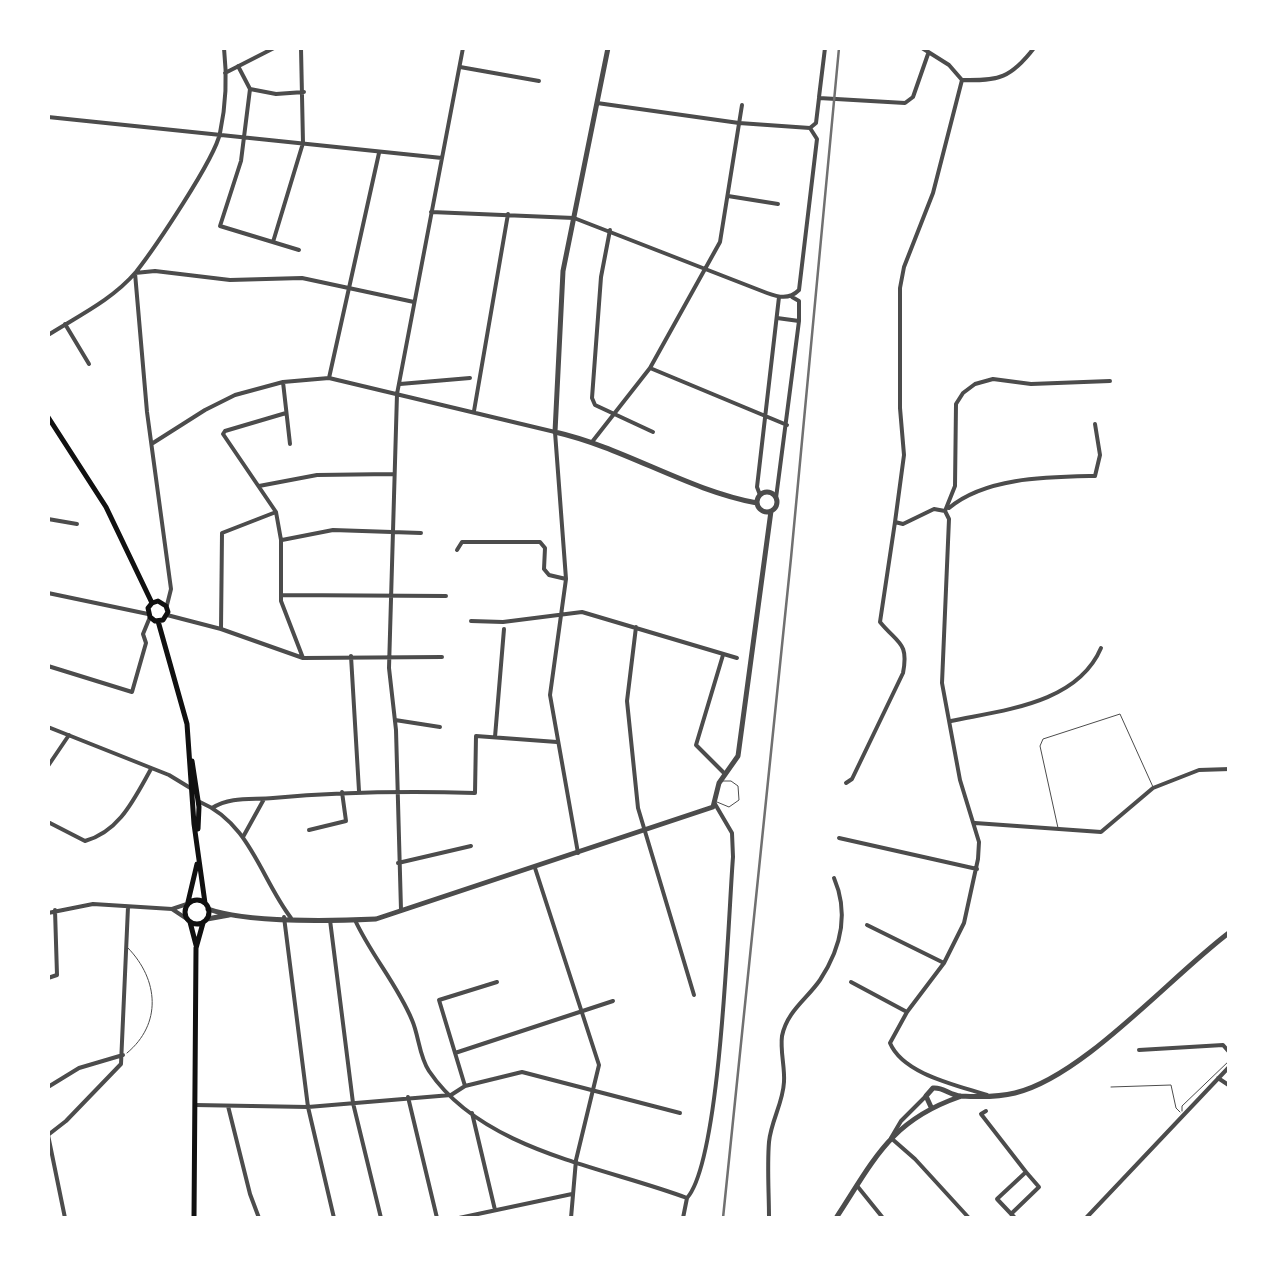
<!DOCTYPE html>
<style>
body{margin:0}
#map{position:relative;width:1277px;height:1266px;overflow:hidden;background:#fff;font-family:"Work Sans",sans-serif}
canvas{display:block}
.frame{position:absolute;inset:0;border:50px solid #fff;pointer-events:none}
</style>
<div id="map">
<canvas width="1277" height="1266"></canvas>
<div class="frame"></div>
</div>
<script>
const c = document.querySelector('canvas').getContext('2d');
c.lineJoin = 'round';
function trace(path, color, width, dash) {
  c.strokeStyle = color;
  c.lineWidth = width;
  c.lineCap = dash ? 'butt' : 'round';
  c.setLineDash(dash || []);
  c.stroke(path);
}
const service = new Path2D(`
 M717,802L729,807L739,800L738,786L731,781H722
 M1058,828L1040,746L1043,739L1120,714L1153,787
 M127,1053C162,1024 159,980 128,948
 M1111,1087L1171,1085L1176,1108L1180,1112
 M1182,1111V1106L1230,1060`);
const minor = new Path2D(`
 M922,48L949,65L962,80C999,81 1011,78 1034,48
 M238,66L250,89L276,94L304,92
 M460,67L539,81
 M225,73L274,48
 M250,89L241,161L220,226L299,250
 M819,97L825,48
 M597,103L739,123L810,128
 M48,117L442,158
 M810,128L816,123L819,98L905,103L913,97L928,54
 M728,196L778,204
 M431,212L574,218L767,293C778,297 789,300 799,290L817,139L810,128
 M610,230L601,277L592,398L595,405L653,432
 M273,242L303,143L301,48
 M135,273L147,412L171,589L167,605
 M135,273L155,271L230,280L302,278L414,302
 M777,318L799,321
 M65,324L89,364
 M48,335C78,316 112,300 136,272C154,249 215,159 220,133C226,105 227,75 224,48
 M650,368L787,425
 M329,378L379,153
 M283,382L290,444
 M400,384L470,378
 M474,411L508,214
 M286,413L225,431L223,434L276,512L281,540V601L303,658
 M592,442L650,368L720,242L742,105
 M153,443L205,410L235,395L283,382L329,378L555,432L566,579L550,695L578,853
 M259,486L317,475L393,474
 M760,495L757,487L779,297
 M776,498L799,321V301L792,297
 M949,508C986,477 1048,477 1095,476L1100,455L1095,424
 M945,511L934,509L903,524L895,522L904,455L900,408V288L904,267L933,193L962,80
 M48,519L77,524
 M282,540L333,530L421,533
 M457,550L462,542H540L545,548L544,569L549,575L566,579
 M48,593L148,614
 M281,595L446,596
 M167,615L221,629L303,658L442,657
 M471,621L503,622L582,612L737,658
 M636,627L627,701L638,808L694,995
 M221,629L222,533L276,512
 M723,655L696,745L725,774
 M351,656L359,791
 M48,666L132,692L146,643L143,634L150,617
 M395,720L440,727
 M951,721C1003,710 1077,704 1101,648
 M48,727L169,775L192,789
 M495,737L504,629
 M48,766L69,735
 M846,783L852,779L903,673C909,642 898,644 880,622L895,522
 M200,802C250,823 261,879 291,918
 M212,808C231,796 252,800 273,798C340,792 407,791 475,793L476,736L557,742
 M48,822L85,841C120,831 134,799 151,769
 M975,823L1101,832L1153,788L1199,770L1230,769
 M309,830L346,821L342,792
 M243,837L264,799
 M839,838L977,869
 M398,863L471,846
 M535,868L599,1065L576,1160L571,1218
 M172,909L187,919
 M401,910L396,730L389,668L397,394L463,48
 M48,913L93,904L172,909L187,904
 M284,917L308,1107L334,1218
 M330,920L353,1103L381,1218
 M355,920C371,955 397,984 412,1020C419,1036 419,1056 429,1071C483,1151 602,1166 687,1198
 M867,925L944,963
 M48,978L57,975L55,910
 M851,982L907,1012
 M1139,1050L1223,1045L1230,1053
 M455,1053L613,1001
 M1218,1078L1230,1086
 M465,1086L439,1000L497,982
 M48,1087L79,1068L123,1055
 M987,1095C956,1085 903,1074 890,1043L907,1012L944,963L964,923L978,859L979,842L960,780L942,683L949,519L945,511L955,486L956,404L963,393L975,384L993,379L1031,384L1110,381
 M926,1096L901,1121L891,1138L915,1159L969,1218
 M408,1097L437,1218
 M195,1105L308,1107L451,1095L465,1086L522,1072L680,1113
 M228,1106L250,1194L259,1218
 M986,1111L981,1114L1026,1172
 M472,1113L495,1210
 M48,1135L66,1121L121,1064L128,907
 M48,1135L65,1218
 M858,1187L883,1218
 M687,1198C721,1160 728,919 733,857L732,833L715,804
 M1011,1214L1039,1187L1026,1172L997,1199L1015,1218
 M459,1218L572,1194
 M683,1218L687,1198
 M769,1218C769,1193 767,1167 769,1142C771,1121 783,1103 784,1082C785,1067 780,1051 782,1036C787,1011 807,999 820,980C841,948 849,913 834,878
 M1086,1218L1230,1066`);
const tertiary = new Path2D(`
 M608,48L563,271L555,432C625,448 687,490 757,503
 M757 502a10 10 0 1 1 20 0a10 10 0 1 1-20 0Z
 M208,909C247,923 333,921 376,919L713,807L719,783L738,756L771,511
 M207,919L229,915
 M931,1107L926,1096L933,1088C944,1087 949,1095 961,1096C978,1097 999,1097 1015,1093C1083,1077 1171,976 1230,932
 M836,1218C874,1160 890,1121 959,1097`);
const secondary = new Path2D(`
 M48,417L106,507L152,603L148,608L150,617L155,621L163,620L168,612L166,606L158,601L152,603
 M158,621L187,724L194,824L205,903
 M192,761L199,807L198,829
 M185 912a12 12 0 1 1 24 0a12 12 0 1 1-24 0Z
 M188,902L197,864
 M190,922L196,945
 M194,1218L196,948L203,923`);
const rail = new Path2D(`
 M723,1218L791,558L839,48`);
trace(service, '#4c4c4c', 1);
trace(minor, '#4c4c4c', 4);
trace(tertiary, '#4c4c4c', 5);
trace(secondary, '#111', 5);
trace(rail, '#707070', 2.5);
</script>
